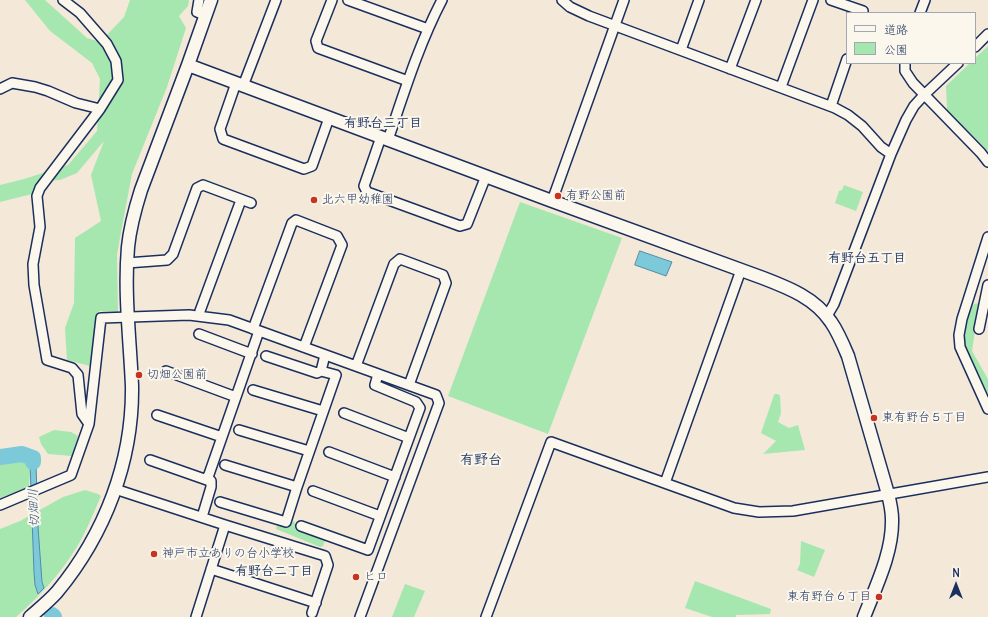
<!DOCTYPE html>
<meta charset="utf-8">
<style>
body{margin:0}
#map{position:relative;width:988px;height:617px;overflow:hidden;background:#f4e8d9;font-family:Delius,"Klee One",sans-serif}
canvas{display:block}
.legend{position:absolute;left:846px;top:12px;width:130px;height:52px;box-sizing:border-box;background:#fbf7ec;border:1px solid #a1a7b3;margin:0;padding:5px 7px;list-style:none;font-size:12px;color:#1b2f5e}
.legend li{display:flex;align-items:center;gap:8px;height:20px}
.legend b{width:20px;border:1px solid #a1a7b3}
.north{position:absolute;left:936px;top:565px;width:40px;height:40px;-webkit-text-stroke:3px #fbf7ec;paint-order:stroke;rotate:0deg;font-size:11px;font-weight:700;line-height:16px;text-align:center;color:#1b2f5e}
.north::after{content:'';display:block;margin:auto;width:14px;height:18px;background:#1b2f5e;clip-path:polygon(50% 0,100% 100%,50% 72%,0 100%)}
</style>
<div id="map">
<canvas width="988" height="617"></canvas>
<ul class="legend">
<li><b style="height:5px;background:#fbf7ec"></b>道路</li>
<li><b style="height:11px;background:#a6e7b0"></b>公園</li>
</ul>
<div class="north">N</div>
</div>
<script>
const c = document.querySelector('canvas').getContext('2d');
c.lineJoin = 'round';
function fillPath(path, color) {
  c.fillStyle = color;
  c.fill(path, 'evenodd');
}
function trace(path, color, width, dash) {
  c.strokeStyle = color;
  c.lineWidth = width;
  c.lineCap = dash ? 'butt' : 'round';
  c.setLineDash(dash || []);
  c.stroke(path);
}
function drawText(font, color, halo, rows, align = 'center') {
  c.font = font + ' Delius,"Klee One",sans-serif';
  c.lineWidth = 4;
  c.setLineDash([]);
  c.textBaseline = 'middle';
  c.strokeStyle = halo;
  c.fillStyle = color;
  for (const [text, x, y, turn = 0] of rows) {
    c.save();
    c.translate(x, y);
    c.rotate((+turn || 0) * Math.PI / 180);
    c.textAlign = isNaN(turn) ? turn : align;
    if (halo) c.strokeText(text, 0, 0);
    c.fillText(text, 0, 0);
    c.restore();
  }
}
const green = new Path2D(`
 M25,0H45L87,38L100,42L124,17L130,0H189L188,6L179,16L186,28L167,87L132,174L121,232L117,255L118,312L99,311L90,366L67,360L65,328L74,303L75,238L101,221L91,175L104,141L77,173L60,180L41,181L32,194L0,202V185L24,179L68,165L97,131L100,79L92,63L50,31Z
 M988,46V151L947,110L946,86L970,63H975V58Z
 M844,185L863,192L856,211L835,203L839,191L842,190Z
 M520,202L622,238L548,434L448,396Z
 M979,303L972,351L988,379V395L964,347L965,331L969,312L974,304Z
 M775,394H778L780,396L781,413L778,422L789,428L798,425L805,450L763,454L776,441L761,433L774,395Z
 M54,430L71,432L78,436L72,456L48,454L41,444L39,437Z
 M21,459L28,460L30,471L29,487L0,498V462Z
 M85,490L98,494L101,496C95,509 90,523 83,536C67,567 42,594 16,617H0V529L20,521L63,497Z
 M294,521L297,528L326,538L323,546L320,547L276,529L278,523L286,526Z
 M801,541L825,550L814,577L797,570L800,564Z
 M695,581L771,609L770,614L736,615V617H712L685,608Z
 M405,584L425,591L414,617H392Z`);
const water = new Path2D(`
 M640,251L672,262L666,276L635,265Z
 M22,451C29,453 34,456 36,463L38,527L42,582L44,588L38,594L35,585L34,572L30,463L29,460C25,458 22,457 17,457L16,452Z`);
const river = new Path2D(`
 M0,457L22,454L33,458V462
 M52,615L54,617`);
const minor = new Path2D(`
 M63,0L80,13L107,44L116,61L118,80L100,109L40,188L37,196L40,227L33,264L34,285L47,360L72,368L78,375L82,414L89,424
 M199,0L197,12L206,16
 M332,0L316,41L318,48L408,81
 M348,0L428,29
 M562,0L570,7L589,16L835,108L848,115L862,126L881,147L891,154
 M831,0L863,11
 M920,13L925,0
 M975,47L988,34
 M681,50L699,0
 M905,63V71L913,83L981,153L988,162
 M730,69L756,0
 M236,83L220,129L223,139L304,169L312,166L329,118
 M243,86L276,0
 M781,87L813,0
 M0,89L12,83L35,87L48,91L76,103L100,109
 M831,106L847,59
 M381,137L364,186L367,192L460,226L467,224L486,176
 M388,140C404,93 419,44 442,0
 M552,201L624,0
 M988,237L962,319L959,335L960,347L988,409
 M127,263L167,260L173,254L197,188L203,185L251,203
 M200,316V311L241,200
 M827,316L834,304L891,154L906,120L914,106L924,95L958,63
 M253,329L292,223L296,220L337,236L342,245L304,347
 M979,329L988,285
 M199,334L252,354
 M266,356L317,373L321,371
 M356,366L394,264L400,259L443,275L446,283L409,385
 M166,371L236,397
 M253,390L323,411
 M344,413L409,438
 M157,415L222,437
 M239,430L309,451
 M329,452L395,477
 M150,460L207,480L259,331
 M225,465L297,487
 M665,483L741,270
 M115,489L225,525L325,556L328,565L312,613
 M313,491L380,516
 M220,502L286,522L297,487L336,375L321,371L325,355
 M0,505L71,475L89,424L101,318L189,315L229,320L436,395L439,403L360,617
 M202,517L211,487V481L207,477
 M301,526L368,550L420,408L416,402L375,385L378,374
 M211,569L316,603
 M196,617L225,525
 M486,617L551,442L734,508L759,512L793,511L988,477`);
const tertiary = new Path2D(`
 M188,65L552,201L763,278C789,288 815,298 831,322C838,332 843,344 848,356L888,494C890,502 892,510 892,519C893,552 876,586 864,617
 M30,617C39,609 49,601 57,592C105,534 133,461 132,386C130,340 124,293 128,247C130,227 135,209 141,190L188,65L211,0`);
const markers = [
 [558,196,4,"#c8321e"],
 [314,200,4,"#c8321e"],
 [139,375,4,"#c8321e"],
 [874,418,4,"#c8321e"],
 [154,554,4,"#c8321e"],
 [356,577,4,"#c8321e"],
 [879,597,4,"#c8321e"]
];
const poiNames = [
 ["有野公園前",566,196],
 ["北六甲幼稚園",322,200],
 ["切畑公園前",147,375],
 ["東有野台５丁目",882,418],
 ["神戸市立ありの台小学校",162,554],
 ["ヒロ",364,577],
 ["東有野台６丁目",871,597,"right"]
];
const neighbourhoodNames = [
 ["有野台三丁目",383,123],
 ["有野台五丁目",867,258],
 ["有野台二丁目",274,571]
];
const waterNames = [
 ["切畑川",34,508,-92]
];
const quarterNames = [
 ["有野台",481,460]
];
fillPath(green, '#a6e7b0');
fillPath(water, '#7bc9d9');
trace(water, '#558ba8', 1);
trace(river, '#7bc9d9', 16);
trace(minor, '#1b2f5e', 12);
trace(tertiary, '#1b2f5e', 15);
trace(minor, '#fbf7ec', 9);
trace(tertiary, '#fbf7ec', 12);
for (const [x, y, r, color] of markers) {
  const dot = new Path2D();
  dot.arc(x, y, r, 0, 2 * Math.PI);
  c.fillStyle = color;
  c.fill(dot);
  trace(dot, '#fbf7ec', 1.5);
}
drawText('12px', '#1b2f5e', '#fbf7ec', poiNames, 'left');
drawText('bold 13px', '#1b2f5e', '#fbf7ec', neighbourhoodNames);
drawText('italic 13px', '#33567d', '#fbf7ec', waterNames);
drawText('bold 14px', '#1b2f5e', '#fbf7ec', quarterNames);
</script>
